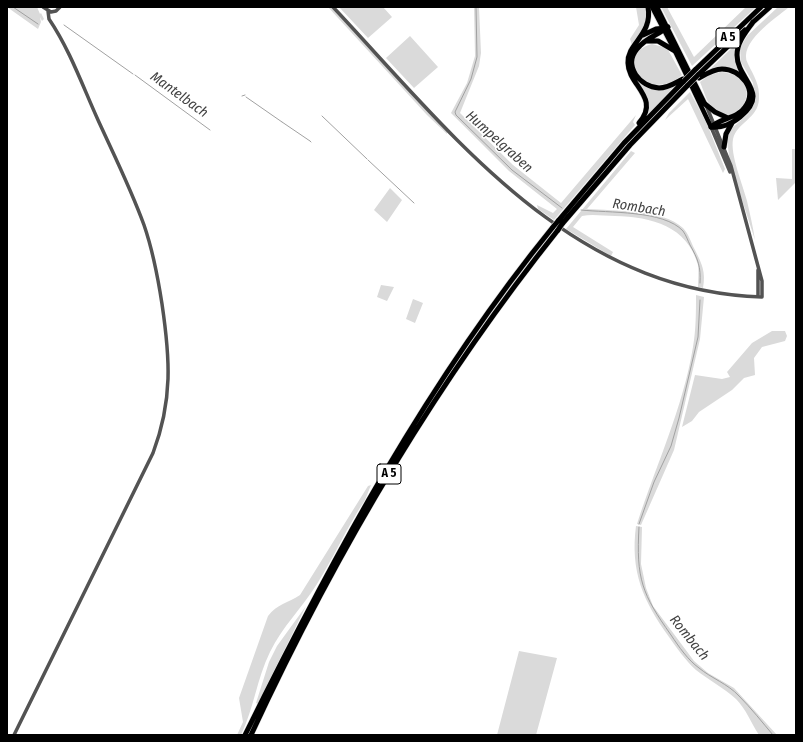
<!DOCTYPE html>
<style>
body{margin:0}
#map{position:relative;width:803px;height:742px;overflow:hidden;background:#fff;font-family:"Fira Sans Condensed",sans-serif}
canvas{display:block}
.frame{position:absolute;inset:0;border:8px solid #000;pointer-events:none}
</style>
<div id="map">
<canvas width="803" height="742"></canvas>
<div class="frame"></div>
</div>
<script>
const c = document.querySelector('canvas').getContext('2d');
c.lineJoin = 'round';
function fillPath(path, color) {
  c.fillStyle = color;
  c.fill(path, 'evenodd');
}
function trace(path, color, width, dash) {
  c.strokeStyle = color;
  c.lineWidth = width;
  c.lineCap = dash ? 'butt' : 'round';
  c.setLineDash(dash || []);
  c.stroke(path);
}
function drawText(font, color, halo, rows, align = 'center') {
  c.font = font + ' "Fira Sans Condensed",sans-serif';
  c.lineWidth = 3;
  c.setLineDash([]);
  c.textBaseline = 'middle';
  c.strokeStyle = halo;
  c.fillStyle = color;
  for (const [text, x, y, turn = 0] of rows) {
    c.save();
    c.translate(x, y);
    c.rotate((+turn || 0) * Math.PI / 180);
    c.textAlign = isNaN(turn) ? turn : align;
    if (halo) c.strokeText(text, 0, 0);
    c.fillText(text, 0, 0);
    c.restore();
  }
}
const green = new Path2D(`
 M7,7H37L40,14L41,13L44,19L42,21L40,17L41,22L38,29Z
 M328,7H331L447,132V134L427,115Z
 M339,7H383L392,17L368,38Z
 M474,7H479L481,53L479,66L460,113L513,165L561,203L636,115L633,122L635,125L554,220L538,209L537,205L553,213L557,209L509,171L451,113L467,83L475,56Z
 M636,7H646C648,23 641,32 632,45L630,39L639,25Z
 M661,7H667L694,57L746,7H756L692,66Z
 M778,7H789C775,19 737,43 748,64C754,76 760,85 759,99C758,119 737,122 733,139C730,155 743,185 747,201C750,214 753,227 755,240L730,163L727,140L731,129L748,114L755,101L753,83L741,62L740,48L747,36Z
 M660,30C656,38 638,41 632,53C620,82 655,94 677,84L646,117C657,84 612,75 639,43C645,36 651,32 660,30Z
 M410,36L438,67L414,88L386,58Z
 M738,42C727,76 775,89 737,119C732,123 724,127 717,126L719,123C727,119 737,118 744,111C768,88 733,61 707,72Z
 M652,44L667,48L682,75C645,106 613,54 652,44Z
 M720,72C771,75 738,137 712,108C706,101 704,91 700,82L708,76Z
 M690,92L707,124L725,169L723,173L688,99L665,120L669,113Z
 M792,149H796V182L778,200L776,178L792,179Z
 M631,151L635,153L587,209C614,211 663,209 683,228C689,234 691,243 695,250C702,264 706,272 703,288L698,287C698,280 699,272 698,265C687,226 652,217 615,216C604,216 592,214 582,216L573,227L613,252L611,256L566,229Z
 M390,188L402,200L387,222L374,210Z
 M381,285L394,287L387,301L377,297Z
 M696,295L704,297L700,339L674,450L641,525L637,524C656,465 683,408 693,347C696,330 696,312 696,295Z
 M413,299L423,303L415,323L406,319Z
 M772,331H785L787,336L785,341L762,347L754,358L755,375L744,378L732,390L699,412L692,421L682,427L695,375L722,379L730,377L727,372L752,343Z
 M371,485L365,500C347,527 334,557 317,584C302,608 282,627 270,652C257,678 254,708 241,735H237L243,722L239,698L268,616C277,604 288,603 300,595L368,486Z
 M636,526L642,527L641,564L646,588L653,606L694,661L708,673L734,688L777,735H759C751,723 746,709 736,699C724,688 709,680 696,670C685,660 677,648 669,637C643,601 630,571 636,526Z
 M306,606L258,704L256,703L269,662L277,646Z
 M519,651L557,658L536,735H497Z`);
const stream = new Path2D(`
 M13,7L38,24
 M476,7L477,57L471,79L455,112L456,115L512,170L562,208
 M64,25L133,74
 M135,75L210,130
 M242,96L245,95
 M246,97L282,122
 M322,116L367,159
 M282,122L310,141
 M310,141L311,142
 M368,160L414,203
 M581,210C608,213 664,210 683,231C686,235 688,241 690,245C698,259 701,267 700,283
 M639,524L654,482L671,446L679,418L698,337L700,300
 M639,527C636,579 642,594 671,635C679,647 688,660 699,668C711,678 728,684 739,696C751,708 762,722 773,735`);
const minor = new Path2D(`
 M43,7L51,12L56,11L60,7
 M333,7C453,135 570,291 762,297V281L731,166L706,105
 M711,127L730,172
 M758,297V270
 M14,735L153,453C173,400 170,358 162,304C158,278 153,251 144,225C131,189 114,155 98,120C83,87 70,50 49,19L48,11`);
const major = new Path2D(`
 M652,7L675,51L711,127
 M657,7L705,104`);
const highway = new Path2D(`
 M752,23L770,7
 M668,27C658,35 645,38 637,49C623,66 640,87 659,88C668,88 675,83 683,79
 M643,35L656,29L666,28
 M646,41H658L675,51
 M695,70L761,7
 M698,75L745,30
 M699,78C706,74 714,69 722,69C741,69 758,90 745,107C738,118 721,118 711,127
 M705,104L715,112L728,118
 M639,123C661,98 628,85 628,63C627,43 653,35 648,7
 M711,127C723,128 731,124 740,117C771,92 737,80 737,55C737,42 746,32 753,22
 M724,147L726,134L732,123
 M558,221L624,143L684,81
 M562,224L630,145L688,85
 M245,735C333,557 427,382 553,227
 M251,735C334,556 435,384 558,230`);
const highwayBridge = new Path2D(`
 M684,81L695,70
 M688,85L698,75
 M553,227L558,221
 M558,230L562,224`);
const shields = [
 [728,38,24],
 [389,474,24]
];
const shieldNames = [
 ["A 5",728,38],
 ["A 5",389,474]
];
const waterNames = [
 ["Mantelbach",179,95,36],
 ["Humpelgraben",499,142,42],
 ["Rombach",639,208,9],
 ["Rombach",689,638,51]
];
fillPath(green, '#dadada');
trace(stream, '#a1a1a1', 1);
trace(major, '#dbdbdb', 6);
trace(highway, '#dbdbdb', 6);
trace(minor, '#535353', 3.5);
trace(major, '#000', 4.5);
trace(highway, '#000', 5);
trace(highwayBridge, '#dbdbdb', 6, []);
trace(highwayBridge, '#000', 5);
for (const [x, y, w] of shields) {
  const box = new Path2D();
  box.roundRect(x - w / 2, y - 10, w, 20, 3);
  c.fillStyle = '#fff';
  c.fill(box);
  trace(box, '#000', 1);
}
drawText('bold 12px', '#000', null, shieldNames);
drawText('italic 14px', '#424242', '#fff', waterNames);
</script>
